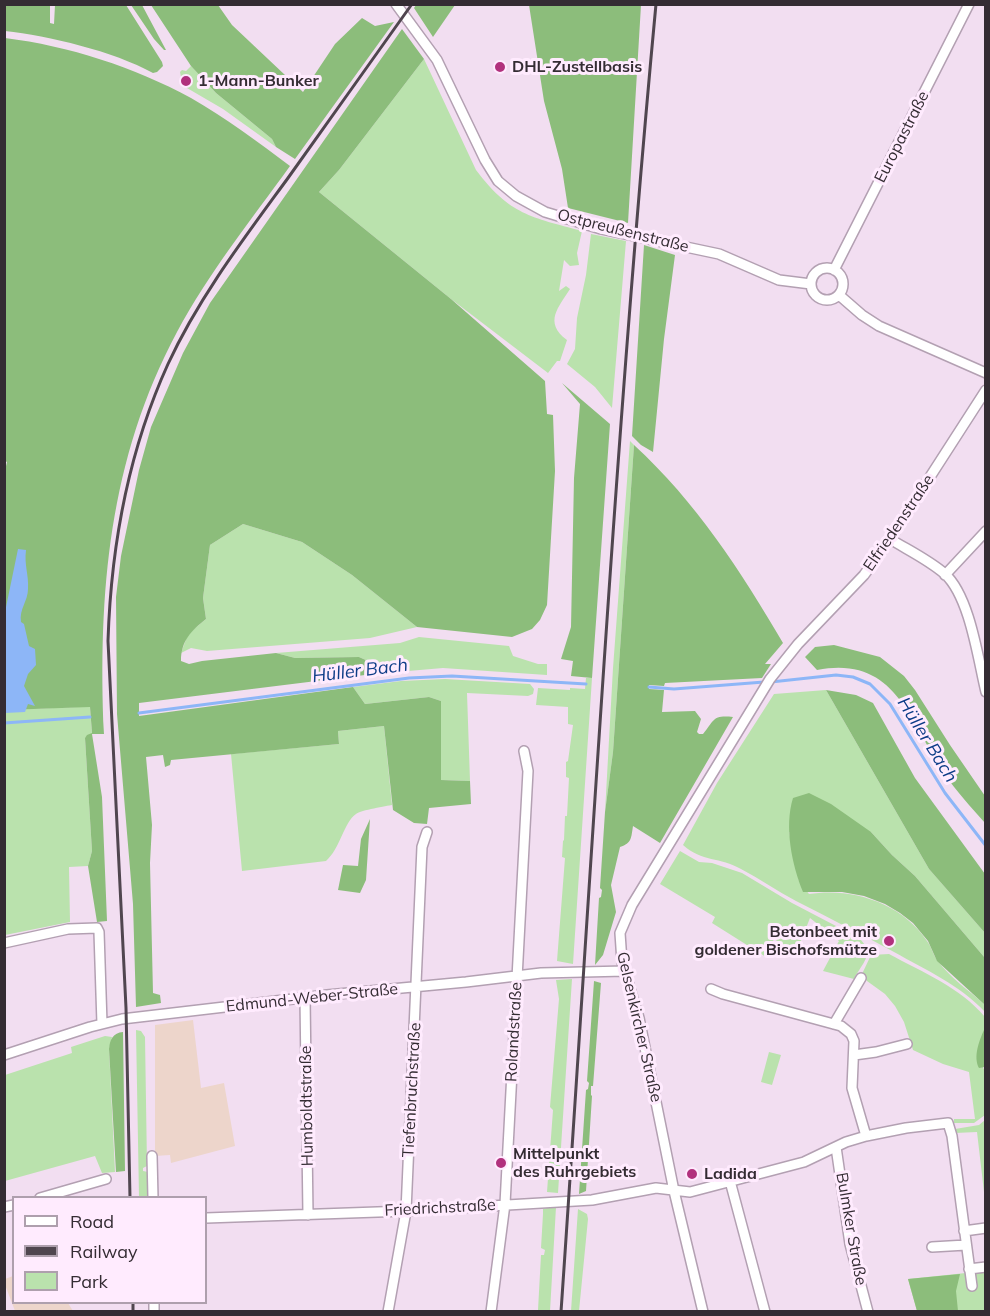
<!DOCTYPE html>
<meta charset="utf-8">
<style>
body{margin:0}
#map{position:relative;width:990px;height:1316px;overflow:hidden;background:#f2def1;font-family:Mulish,sans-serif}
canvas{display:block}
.frame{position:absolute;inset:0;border:6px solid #342c33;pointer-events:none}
.legend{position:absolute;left:12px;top:1196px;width:195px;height:108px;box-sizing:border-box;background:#ffebfe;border:2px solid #ae9fad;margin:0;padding:8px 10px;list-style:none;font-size:18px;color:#342c33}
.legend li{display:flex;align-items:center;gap:12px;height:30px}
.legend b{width:30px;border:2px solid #ae9fad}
</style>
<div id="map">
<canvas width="990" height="1316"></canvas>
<div class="frame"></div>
<ul class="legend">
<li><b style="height:8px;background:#fff"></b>Road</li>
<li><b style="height:8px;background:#50464f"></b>Railway</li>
<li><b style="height:16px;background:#bae2ad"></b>Park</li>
</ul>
</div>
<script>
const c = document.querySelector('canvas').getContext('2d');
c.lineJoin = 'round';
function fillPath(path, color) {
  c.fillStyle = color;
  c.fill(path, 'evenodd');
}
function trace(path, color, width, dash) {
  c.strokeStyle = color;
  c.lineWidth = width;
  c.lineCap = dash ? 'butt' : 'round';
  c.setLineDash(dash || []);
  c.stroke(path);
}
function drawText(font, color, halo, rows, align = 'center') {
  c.font = font + ' Mulish,sans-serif';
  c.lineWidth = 6;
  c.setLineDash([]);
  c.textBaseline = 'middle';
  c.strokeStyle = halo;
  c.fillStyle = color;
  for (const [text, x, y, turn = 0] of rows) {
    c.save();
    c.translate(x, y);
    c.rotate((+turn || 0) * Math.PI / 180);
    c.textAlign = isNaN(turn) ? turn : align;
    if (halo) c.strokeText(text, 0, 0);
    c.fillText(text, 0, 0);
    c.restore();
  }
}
const education = new Path2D(`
 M193,1020L201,1088L224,1083L235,1146L171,1163L170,1155L155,1156V1025Z
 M13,1276L14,1302L68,1303L73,1311H15L4,1282L5,1279Z`);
const green = new Path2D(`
 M424,59L476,170C510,215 531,217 582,231L577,253L579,265L570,266L564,260L559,291L566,286L570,289C559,307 543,322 567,340L560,361H557L548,373L451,299L319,192L339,170Z
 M191,66L216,93L272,139L276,147L223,109L187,88L185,86L191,83L188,76L181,77L180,72L182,70L186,71Z
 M591,234L626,241L612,408L595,387L567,364L575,349L577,318L586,275Z
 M630,441L634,445L613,752L605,812L613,668Z
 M243,524L302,542L352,575L417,627L370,638L207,651L191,648L181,653L188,634L206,619L203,598L210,545Z
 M419,637L509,646L513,656L538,664H547V675L443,668L373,674L370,662L359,657L295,658L276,653L400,643Z
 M586,678H592L573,964L557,961L565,858L562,857L563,841L564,840L565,816H567L569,778L566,777V762L568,761L573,725L568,724V707L536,705L538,688L570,690V688L585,689Z
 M445,679L530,684L534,689L533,694L528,696L467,693L470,781L441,780V701L429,697L365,704L353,687L401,681Z
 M826,690L929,869L985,933V958L915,876L892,855L871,832H789L799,881L809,894C852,887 902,903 927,941C932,947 933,956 938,961C950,978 970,991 985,1005V1012C960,985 926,970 894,952C861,934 829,918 796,901C777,891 760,879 741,869C720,857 702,862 683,845L717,783L774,694Z
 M87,705L90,707L92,734L85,738L92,851L88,866L69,867L70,922L5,935L4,710L78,707Z
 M384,726L392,805C387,806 361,810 356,814C344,822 340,849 326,861L242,871L231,754L339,744L338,731Z
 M680,851L699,862L712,863L742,873L792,903L859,938C876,954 862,963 854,979L823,971L839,941L810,918L796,953L774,939L766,957L712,923L715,917L660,884Z
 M889,954C922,972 960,987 985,1017L983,1069L985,1067V1115L974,1123H954V1119H975L969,1072L943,1064L913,1050L904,1022L895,1006L885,994L867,981L862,974L871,955Z
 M572,979L558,1193L547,1192L553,1110L550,1107L559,999L556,980Z
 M136,1030L141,1031L145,1037L147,1166L143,1168V1171L148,1172V1197H139Z
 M105,1036L112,1037L109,1049L115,1172L102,1173L95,1156L5,1181V1075L72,1053L71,1047Z
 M769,1052L781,1055L772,1085L761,1082Z
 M985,1120V1192H984L977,1132L955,1133V1129L979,1125Z
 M551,1207H556L550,1311L538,1310L541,1255H544L545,1250L541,1248L543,1214V1209Z
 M578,1209L587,1214L588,1219L579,1311H571Z
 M985,1271V1311H917L908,1279Z`);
const forest = new Path2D(`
 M5,4L50,5V23L54,24L55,5H126L162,62L163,66L157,72L153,73C113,51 49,36 5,31Z
 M131,5H142L166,50H164L154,39Z
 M151,5H218L232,25L303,92L335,44L362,18L375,26L394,22L295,159L276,147L272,139L216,93L191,66Z
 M416,5V4L455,5L433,37L414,8Z
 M529,5H641L628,223L568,208L562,169L544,101Z
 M402,29L424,59L339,170L319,192L451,299L545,381L547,414L553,415L555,471L547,605L540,620L532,629L512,637L417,627L352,575L302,542L243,524L210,545L203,598L206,619C191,631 181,641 181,661L189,664L202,661L276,653L295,658L359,657L370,662L373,674L139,703V716L353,687L365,704L429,697L441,701V780L470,781L471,804L429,808L427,824L414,823L393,810L384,726L338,731L339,744L171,760L170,765L165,767L163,755L146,757L152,825L150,863L153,993L160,995L161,1003L136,1007L133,904L117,714L116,597L121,556L139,470L151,427L183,353L210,303Z
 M5,38C69,46 134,67 191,98C226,118 258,142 290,166C251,220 208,274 177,332C109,459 98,593 104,734H92L102,797L107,921L97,922L88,866L92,851L85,738L87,735L92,733L90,707L5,710L4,474L7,462L5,461Z
 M644,245L675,255L664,339L653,452L641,445L632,436Z
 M562,383L610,424L592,678L571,676L573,661L561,659L571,627L574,478L580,404Z
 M634,445C696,502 741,571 783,643L765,664H771L762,678L665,683L664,686L649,685V689L664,690L662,712L695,711L701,719L697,732L699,734H703C715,720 712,715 733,717L660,843L633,826C631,838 632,843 620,847L611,885L616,912L603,955L595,965L599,898L601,897L602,890L600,888L605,812L613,752Z
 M834,645L880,657L904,676L915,690L950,745L985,796V823C971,807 956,791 944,773C909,721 896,655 817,670L805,657L815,647Z
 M826,690L856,695L873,703L915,778L985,874V933L929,869Z
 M809,793L831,804L871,832L892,855L915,876L985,958V1005L937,961L928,941L913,923L900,913L885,904L864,896L842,892H803C792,865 784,827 793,798Z
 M370,819L366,880L360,893L338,890L343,865L358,866L361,839Z
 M594,981L601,983L593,1086H591V1095L592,1096L586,1191L579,1194L586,1090L588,1089L589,1083L587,1081Z
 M984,1030L985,1067L979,1068C973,1057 979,1041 984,1030Z
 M123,1032L125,1171L116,1172L109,1049C110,1039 113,1033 123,1032Z
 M960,1274L956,1291L958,1311H917L908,1279Z`);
const water = new Path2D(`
 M18,549L26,550C24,565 29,575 28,589C28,601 19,609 21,622L24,624L29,646L35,649L36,665L28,674L24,686L35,706L28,704L25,712L5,713V612Z`);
const stream = new Path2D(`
 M771,682L836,675L853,677L870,684L890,704L945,793L986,846
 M649,687L674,689L764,682
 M139,713L409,678L452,676L586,684
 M4,723L90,717`);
const minor = new Path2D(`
 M396,4L437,60L485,160L498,181L516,196L545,212L601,229L719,254L779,280L811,284
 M811 284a16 16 0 1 1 32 0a16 16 0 1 1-32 0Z
 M834,270L969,4
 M839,295L862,315L879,326L986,373
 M890,539C908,550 929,560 945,574C970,597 978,659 986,692
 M945,575L986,531
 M4,943L68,929L97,928L99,932L102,1024
 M711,989L723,994L841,1026L851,1034L854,1041L852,1088L866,1136
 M305,998L308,1215
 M834,1024L861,978
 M4,1055L90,1027L122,1019L327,995L466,982L541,973L625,971
 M854,1055L876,1052L907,1044
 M836,1147L850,1244L868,1312
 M152,1156L153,1198
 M730,1181L765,1312
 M40,1198L106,1179
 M4,1207L14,1205
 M206,1218L406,1211L592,1200L656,1188L690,1192L804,1162L846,1142L866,1136L906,1128L948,1123L952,1136L972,1286
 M964,1231L986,1228
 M932,1247L966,1245
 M969,1269L986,1267
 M154,1312V1302
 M388,1312L406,1211L422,847L427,832
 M491,1312L505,1204L528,771L524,751
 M703,1312L674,1191L639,1018L622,962L620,933L632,905L770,679L798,644L864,575L890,539L986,390`);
const rail = new Path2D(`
 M130,1198L126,1008L108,641C111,546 128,452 168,364C199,297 245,237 288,178C330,120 370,62 412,4
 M133,1302V1312
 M561,1312C591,876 615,439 656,4`);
const markers = [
 [500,67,6,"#b1317d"],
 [186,81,6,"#b1317d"],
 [889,941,6,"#b1317d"],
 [501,1163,6,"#b1317d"],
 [692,1174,6,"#b1317d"]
];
const poiNames = [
 ["DHL-Zustellbasis",512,67],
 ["1-Mann-Bunker",198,81],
 ["Betonbeet mit",877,932,"right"],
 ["goldener Bischofsmütze",877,950,"right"],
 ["Mittelpunkt",513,1154],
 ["des Ruhrgebiets",513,1172],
 ["Ladida",704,1174]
];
const streetNames = [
 ["Europastraße",902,137,-63],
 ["Ostpreußenstraße",623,231,14],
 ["Elfriedenstraße",899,523,-56],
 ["Edmund-Weber-Straße",312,998,-6],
 ["Gelsenkircher Straße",639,1027,77],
 ["Rolandstraße",514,1032,-87],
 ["Tiefenbruchstraße",412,1090,-87],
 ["Humboldtstraße",307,1106,-91],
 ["Friedrichstraße",440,1208,-3],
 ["Bulmker Straße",851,1229,80]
];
const waterNames = [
 ["Hüller Bach",360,671,-7],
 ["Hüller Bach",927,740,58]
];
fillPath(education, '#edd5cb');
fillPath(green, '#bae2ad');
fillPath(forest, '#8cbd7b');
fillPath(water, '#8db6f7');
trace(stream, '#8db6f7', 3);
trace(minor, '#b3a0b2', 12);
trace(minor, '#fff', 9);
trace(rail, '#50464f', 3);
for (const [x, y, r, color] of markers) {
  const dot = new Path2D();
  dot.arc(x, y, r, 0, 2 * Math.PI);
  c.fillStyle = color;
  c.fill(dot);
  trace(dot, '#ffebfe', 2);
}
drawText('bold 16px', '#342c33', '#ffebfe', poiNames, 'left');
drawText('16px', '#342c33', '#ffebfe', streetNames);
drawText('italic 18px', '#0d3c87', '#ffebfe', waterNames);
</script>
